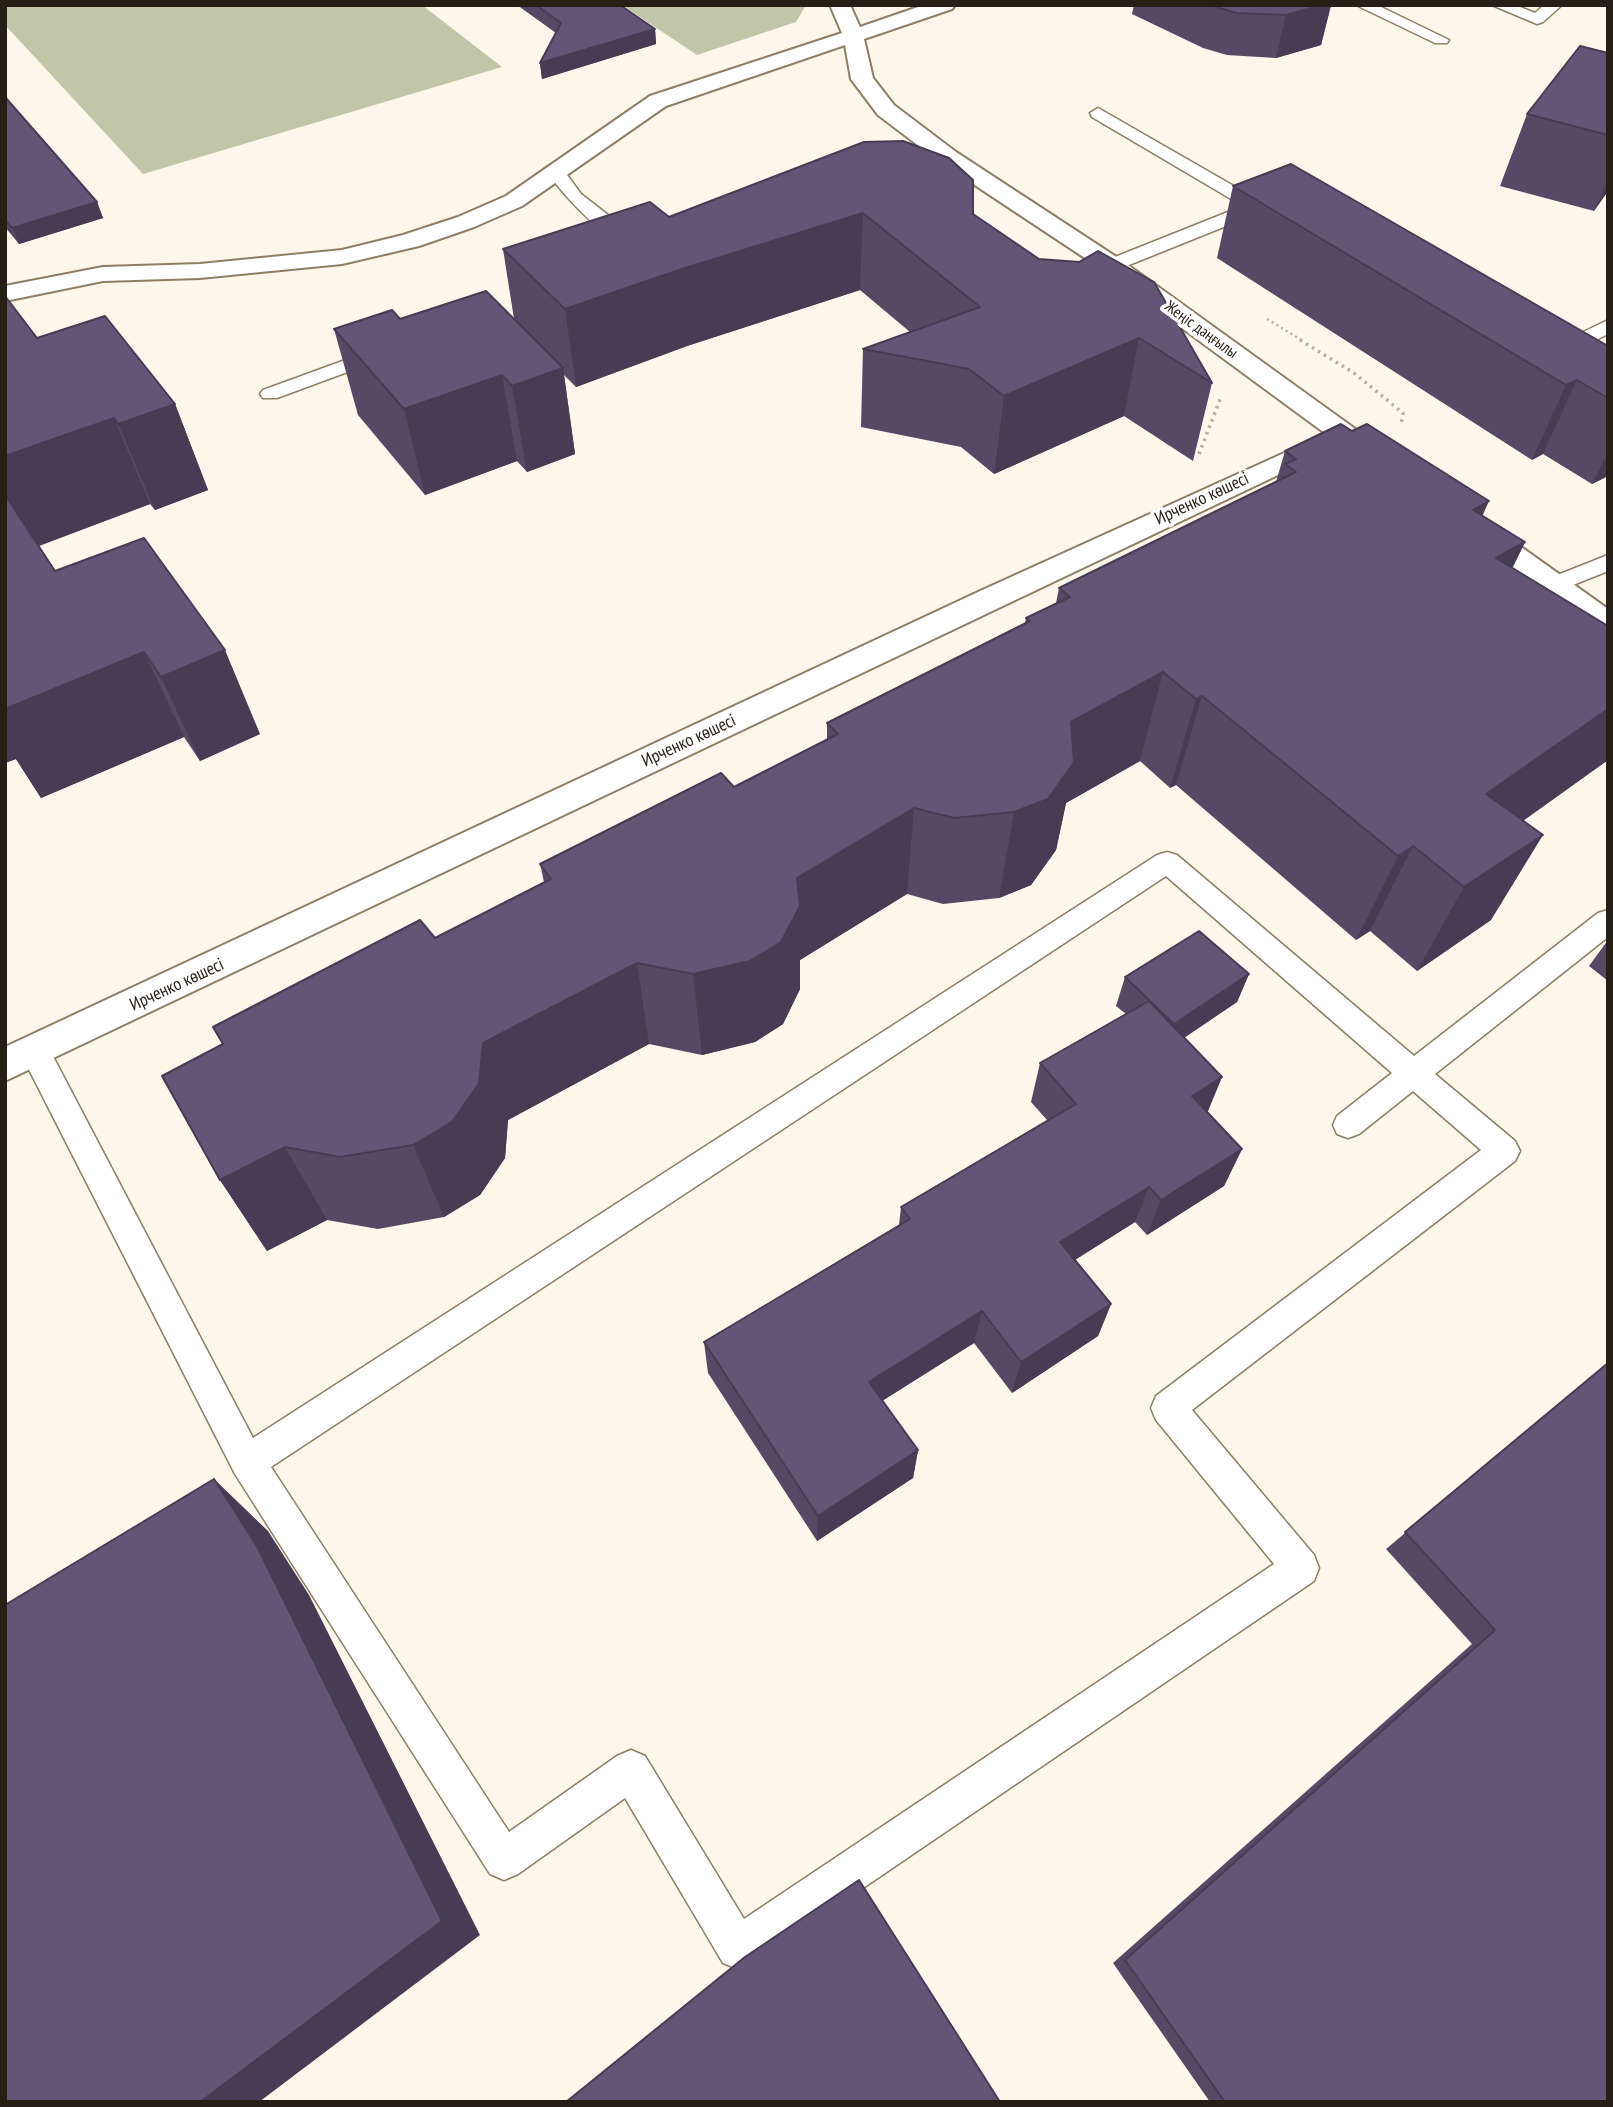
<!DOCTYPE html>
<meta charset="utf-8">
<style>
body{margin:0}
#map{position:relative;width:1613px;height:2107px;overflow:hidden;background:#fdf6eb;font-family:"PT Sans Narrow",sans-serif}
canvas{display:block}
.frame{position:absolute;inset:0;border:7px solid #251f16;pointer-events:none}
</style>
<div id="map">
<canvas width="1613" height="2107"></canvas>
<div class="frame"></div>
</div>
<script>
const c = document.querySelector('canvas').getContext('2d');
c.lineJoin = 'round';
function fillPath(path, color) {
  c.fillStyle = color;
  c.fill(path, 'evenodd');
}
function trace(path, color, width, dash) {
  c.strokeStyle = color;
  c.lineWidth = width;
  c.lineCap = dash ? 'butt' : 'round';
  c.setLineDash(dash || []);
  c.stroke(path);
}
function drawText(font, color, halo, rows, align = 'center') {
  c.font = font + ' "PT Sans Narrow",sans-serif';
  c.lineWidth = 7;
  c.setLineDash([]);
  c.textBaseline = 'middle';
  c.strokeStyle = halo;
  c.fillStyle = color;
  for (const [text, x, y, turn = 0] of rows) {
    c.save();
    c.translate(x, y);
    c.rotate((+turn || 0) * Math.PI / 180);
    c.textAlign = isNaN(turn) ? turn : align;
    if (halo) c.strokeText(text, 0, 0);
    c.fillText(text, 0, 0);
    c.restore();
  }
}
const green = new Path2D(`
 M5,5H422L502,67L143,174L5,25Z
 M622,5H806L796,22L697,55Z`);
const pathFar1 = new Path2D(`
 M1267,319L1303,341`);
const path = new Path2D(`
 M1300,340L1354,373L1403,413L1401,424
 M1199,454L1221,397`);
const lane = new Path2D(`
 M1356,5H1377L1449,40L1447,43H1435Z
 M1492,5H1515L1535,13L1544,5H1562L1543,22L1537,24Z
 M1098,108L1272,208L1275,212L1266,217L1256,214L1119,269H1105L1102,265L1105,261L1243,206L1092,117L1090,113Z
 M556,167L562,168L581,194L639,239L641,243L639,247C614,253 561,192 547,172Z
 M1608,320V334L1562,357H1548L1545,353L1548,349Z
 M381,347L388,349L391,353L388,357L277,398H263L260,394L263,390Z
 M1608,555V571L1553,593L1545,590L1541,585L1545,580Z
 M1167,852L1177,855L1414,1056L1598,913L1608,910V937L1435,1074L1515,1141L1520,1151L1515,1161L1192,1410L1314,1555L1319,1568L1314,1581L753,1963L738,1969L723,1963L625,1798L518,1874L504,1880L490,1874L235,1474L20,1052L24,1043L35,1040L46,1043L253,1438L1157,855ZM1166,876L1392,1073L1337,1116L1333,1125L1337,1134L1348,1138L1359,1134L1413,1091L1481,1150L1156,1396L1151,1408L1156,1420L1274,1564L744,1919L645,1756L631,1750L617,1756L509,1832L271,1467Z`);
const street = new Path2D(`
 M830,5H850L860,27L924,5H955L952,9L864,39L873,78L894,105L956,152L1121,260L1372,441L1376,447L1372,453C1358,456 1352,453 1341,445L5,1081V1047L978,592L1326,434L1103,270L940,162L878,115L851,79L845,45L666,106L522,206L474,227L419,246L342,264L200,278L103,281L5,301V286L103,267L200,264L342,250L403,235L458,217L506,196L650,96L842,33Z
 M1476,520L1486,522L1608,609V634L1597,631L1466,536L1461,529L1466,522Z`);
const wall = new Path2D(`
 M517,5H620L655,29L656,44L542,79L540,63L556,33Z
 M1134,5H1331L1321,45L1276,58L1227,55L1203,48L1132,14Z
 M1608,53V191L1594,211L1500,186L1527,114Z
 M5,97L97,202L103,218L19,244L5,227Z
 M864,142L973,214L1212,383L1193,461L1124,416L994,474L961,447L861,427L863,349L910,332L860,290L687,346L576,387L564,375L575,454L527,472L517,461L425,495L358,415L334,329L400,319H514L503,249L669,217Z
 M1233,186L1608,346V476L1592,484L1543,454L1532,460L1217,258Z
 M5,296L37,338L175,404L208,490L155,510L150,504L39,546L55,571L260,734L200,761L184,737L41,798L16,759L5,763Z
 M1285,451L1482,515L1525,542L1512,568L1608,626V760L1523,821L1491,920L1417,971L1370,931L1356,940L1176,785L1170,788L1140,761L1066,803L1056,850L1031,885L999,898L943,904L907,894L800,960V989L783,1024L755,1042L702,1055L649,1044L508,1120L505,1158L480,1195L444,1217L378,1229L327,1220L267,1251L220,1180L435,938L544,882L540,864L734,787L827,740V723L1025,623L1026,618L1056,603L1059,588L1276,482Z
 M1608,940V981L1589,966Z
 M1249,974L1237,1002L1184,1038L1222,1077L1207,1112L1242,1149L1224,1186L1147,1235L1135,1222L1075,1260L1111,1304L1098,1336L1012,1393L974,1343L882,1401L918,1450L913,1478L817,1541L708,1373L704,1342L899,1225L901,1207L1047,1120L1031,1102L1040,1063L1126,1014L1116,1006L1125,977Z
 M1608,1363V2102H1210L1113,1963L1472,1644L1386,1549Z`);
const shadedWall = new Path2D(`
 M1322,5H1331L1321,45L1276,58L1286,15Z
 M655,29L656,44L542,79L540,63Z
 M1608,180V191L1594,211Z
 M97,202L103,218L19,244L12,228Z
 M863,213L860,290L687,346L576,387L565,309L682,269Z
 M1139,338L1124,416L994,474L1004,396Z
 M563,368L575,454L527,472L512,386Z
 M502,375L517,461L425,495L404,409Z
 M1577,380L1543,454L1532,460L1566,385Z
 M175,404L208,490L155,510L118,424Z
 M114,418L150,504L30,549L5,503V456Z
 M1608,452V476L1592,484Z
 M1489,501L1448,593L1473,510Z
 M1525,542L1481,633L1496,558Z
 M225,650L260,734L200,761L161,677Z
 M144,652L184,737L41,798L16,759L5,763V709Z
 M1163,672L1140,761L1066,803L1056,850L1031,885L999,898L1014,812L1071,722Z
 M1202,696L1176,785L1170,788L1196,699Z
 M1608,709V760L1448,874L1486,794Z
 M914,808L907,894L800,960V989L783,1024L755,1042L702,1055L693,974L797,878Z
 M1543,835L1491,920L1417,971L1464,887Z
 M1413,846L1370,931L1356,940L1398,856Z
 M637,963L649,1044L508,1120L505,1158L480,1195L444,1217L413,1145L483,1043Z
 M1249,974L1237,1002L1164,1051L1174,1024Z
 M1222,1077L1206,1116L1192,1096Z
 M285,1147L327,1220L267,1251L220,1180Z
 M1242,1149L1224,1186L1147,1235L1161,1200Z
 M1149,1187L1135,1222L1049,1276L1060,1242Z
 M1111,1304L1098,1336L1012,1393L1021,1362Z
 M982,1311L974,1343L866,1411L869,1382Z
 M918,1450L913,1478L817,1541L818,1516Z
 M214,1479L268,1531L309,1595L480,1935L259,2102H200Z`);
const building = new Path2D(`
 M536,5H620L655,29L540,63L561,23Z
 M1210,5H1322L1286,15L1236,13Z
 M1580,46L1608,53V135L1527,114Z
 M5,97L97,202L12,228L5,220Z
 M903,141L949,158L973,180V214L1039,259L1079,262L1098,251L1154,282L1212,383L1139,338L1004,396L969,369L863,349L980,307L863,213L682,269L565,309L503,249L650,202L669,217L864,142Z
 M1291,164L1608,346V398L1577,380L1566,385L1233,186Z
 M486,291L563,368L512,386L502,375L404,409L334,329L392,310L400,319Z
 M5,296L37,338L105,316L175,404L118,424L114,418L5,456Z
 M1341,424L1352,431L1367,424L1489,501L1473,510L1525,542L1496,558L1608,626V709L1486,794L1543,835L1464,887L1413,846L1398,856L1202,696L1196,699L1163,672L1071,722L1074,762L1048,799L1014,812L954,818L914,808L797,878L800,906L781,942L750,961L693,974L637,963L483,1043L479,1083L452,1122L413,1145L340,1157L285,1147L220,1180L162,1076L223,1044L213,1027L420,920L435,938L551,879L540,864L721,773L734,787L838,734L827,723L1030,621L1026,618L1070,597L1059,588L1296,472L1285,464L1296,459L1285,451Z
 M5,495L55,571L144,538L225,650L161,677L144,652L5,709Z
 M1199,931L1249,974L1174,1024L1125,977Z
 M1149,1001L1222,1077L1192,1096L1242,1149L1161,1200L1149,1187L1060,1242L1111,1304L1021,1362L982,1311L869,1382L918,1450L818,1516L704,1342L910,1219L901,1207L1076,1104L1040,1063Z
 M1608,1363V2102H1225L1125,1960L1495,1630L1405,1532Z
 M214,1479L258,1548L442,1921L200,2102H5V1605Z
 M859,1880L1000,2102H566L745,1957Z`);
const farStreetnames = [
 ["Жеңіс даңғылы",1201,330,36]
];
const streetNames = [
 ["Ирченко көшесі",1202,499,-25],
 ["Ирченко көшесі",689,741,-25],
 ["Ирченко көшесі",177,985,-25]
];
fillPath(green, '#c1c6a9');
trace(lane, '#8d7e65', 3);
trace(street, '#8d7e65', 4);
trace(pathFar1, '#b4aea3', 2.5, [2, 3.5]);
trace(path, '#b4aea3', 3.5, [2.5, 4.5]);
fillPath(lane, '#fff');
fillPath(street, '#fff');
fillPath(wall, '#564965');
fillPath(shadedWall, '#463c53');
fillPath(building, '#645576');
trace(building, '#463c53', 2);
drawText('16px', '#251f16', '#fff', farStreetnames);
drawText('18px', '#251f16', '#fff', streetNames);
</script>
